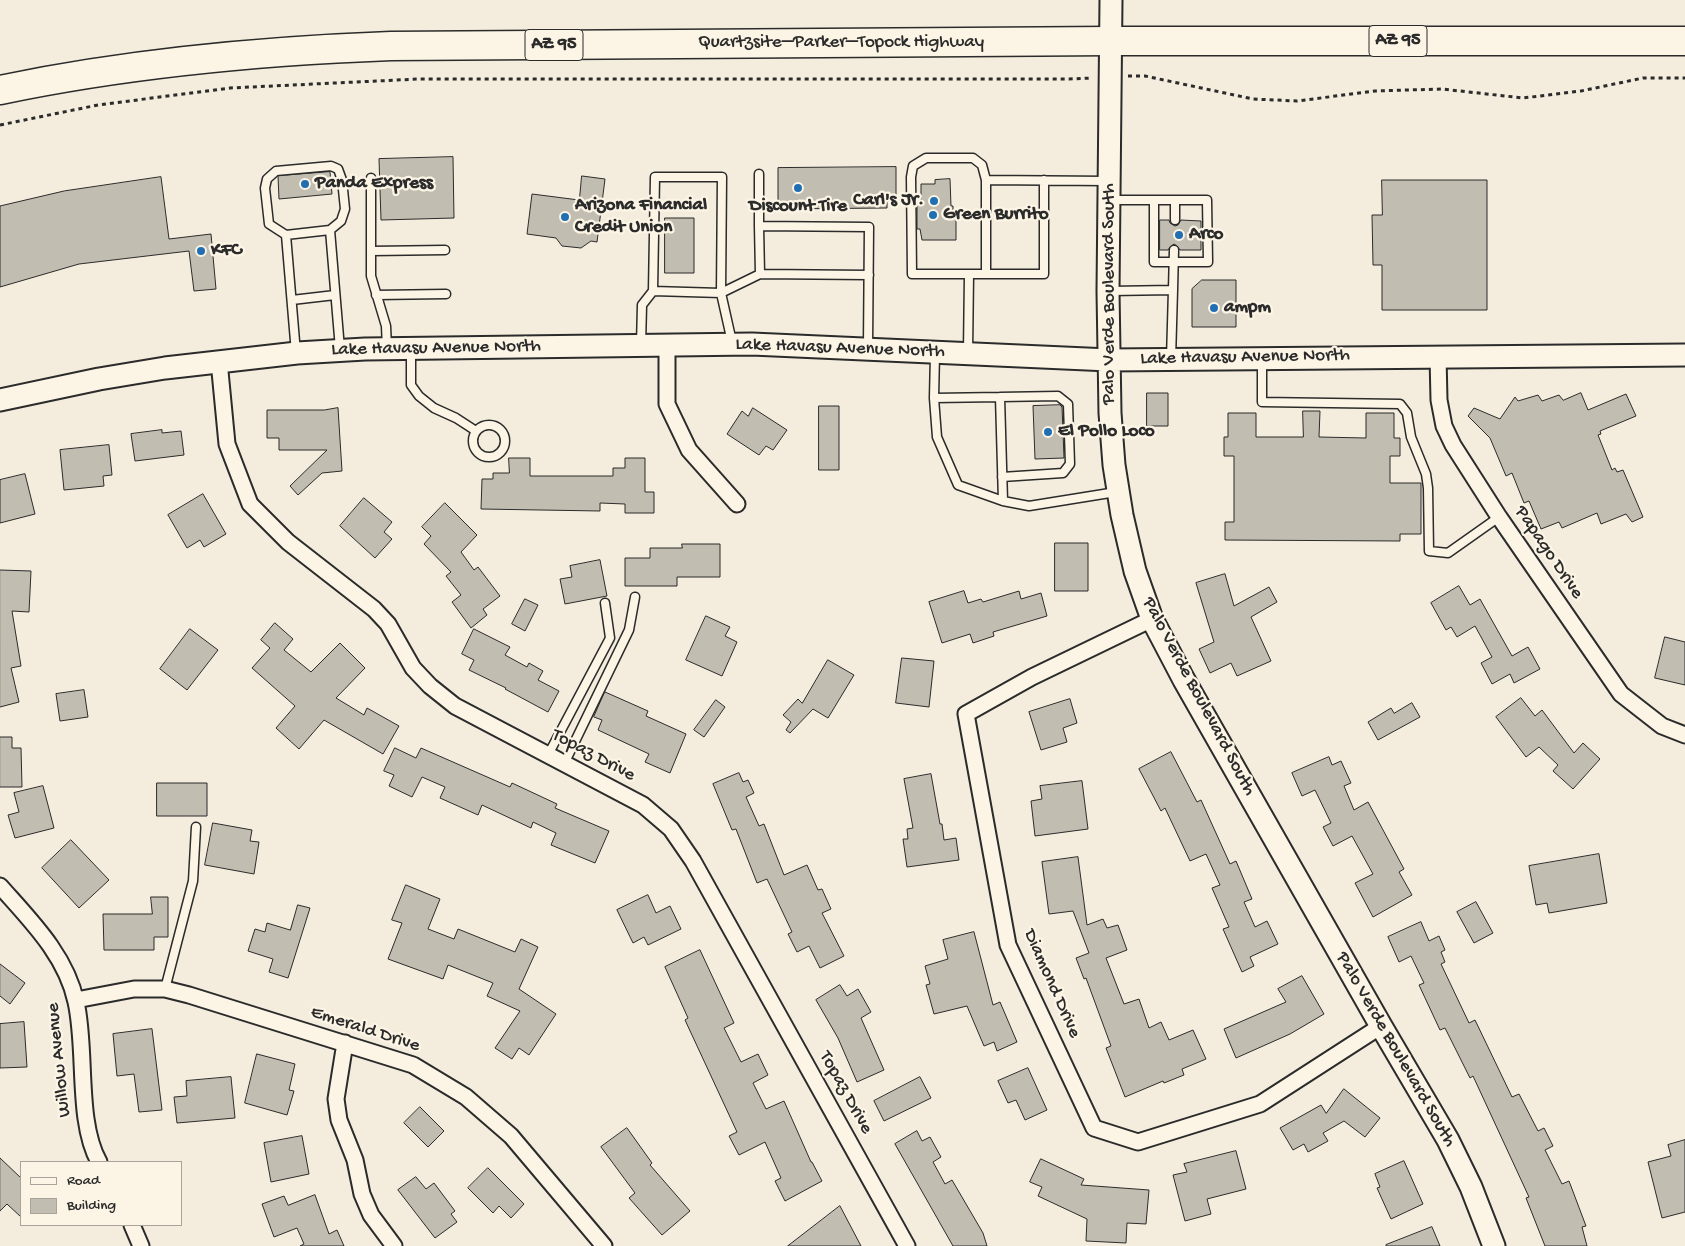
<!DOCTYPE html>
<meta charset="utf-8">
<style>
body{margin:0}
#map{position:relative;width:1685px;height:1246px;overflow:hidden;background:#f4edde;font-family:"Gochi Hand",sans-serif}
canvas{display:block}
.legend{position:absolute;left:20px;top:1161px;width:162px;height:65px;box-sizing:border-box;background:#fcf5e5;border:1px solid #a8a49b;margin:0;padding:6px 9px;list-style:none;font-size:15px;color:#2b2b2b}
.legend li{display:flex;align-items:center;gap:10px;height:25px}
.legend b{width:25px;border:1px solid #a8a49b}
</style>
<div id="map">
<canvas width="1685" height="1246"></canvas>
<ul class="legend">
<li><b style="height:6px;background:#fcf5e5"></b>Road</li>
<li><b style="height:14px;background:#c2bdb1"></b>Building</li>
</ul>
</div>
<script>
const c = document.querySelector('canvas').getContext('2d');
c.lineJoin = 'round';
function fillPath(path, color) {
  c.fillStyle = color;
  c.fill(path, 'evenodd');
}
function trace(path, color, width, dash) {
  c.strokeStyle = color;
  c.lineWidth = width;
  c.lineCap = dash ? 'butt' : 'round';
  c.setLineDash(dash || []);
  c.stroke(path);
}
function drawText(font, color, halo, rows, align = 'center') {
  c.font = font + ' "Gochi Hand",sans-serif';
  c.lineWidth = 4.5;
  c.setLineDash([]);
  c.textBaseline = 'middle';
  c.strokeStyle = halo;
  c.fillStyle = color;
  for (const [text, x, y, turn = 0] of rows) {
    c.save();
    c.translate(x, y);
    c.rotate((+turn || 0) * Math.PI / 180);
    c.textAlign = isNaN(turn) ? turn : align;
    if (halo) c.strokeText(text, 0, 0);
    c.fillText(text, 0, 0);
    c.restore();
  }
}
const building = new Path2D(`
 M453,157L454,218L381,220L379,159Z
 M896,167V196H887V208L778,209V168Z
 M330,172L332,194L279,199L278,176Z
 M582,176L605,179L597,242L591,241L581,248L562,246L556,238L527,234L532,194L579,200Z
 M161,177L169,239L211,234L216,289L194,291L189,251L79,264L0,287V206L64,191Z
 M950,179L951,206H953V219H956V240H922L920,229H917V202H921V184H935V180Z
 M1382,180H1487V310H1382V265H1373L1372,215H1382Z
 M665,218H694V273H665Z
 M1160,220H1169L1170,223L1175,226L1178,225L1181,220L1201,221V250H1180L1177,246L1174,244L1170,247L1168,250H1160Z
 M1202,280H1236V327H1192V289Z
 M1147,393H1168V426H1147Z
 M1581,393L1588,410L1626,394L1636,416L1600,431L1601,434L1598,435L1612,470L1615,468L1617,472L1623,470L1643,517L1632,522L1626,514L1601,524L1597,513L1562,528L1559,522L1541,529L1529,501L1524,503L1512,473L1506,476L1490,438L1468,416L1474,408L1500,419L1515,397L1518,401L1538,395L1542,401L1559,395L1563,400Z
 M1060,405L1062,407L1064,458L1035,459L1033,406Z
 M819,406H839V470H819Z
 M338,408L342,471L322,473L298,495L290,486L327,450H279V438H267V410H324Z
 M753,408L787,430L773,450L766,446L759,455L727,434L742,411L748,416Z
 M1303,411H1320L1319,437L1366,438V413H1394V438H1400V456H1390V483H1421V534H1400V541L1225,540V522H1234V456H1224V437H1228V413H1256V437H1303Z
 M162,430V433L181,431L184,455L135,461L131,434Z
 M109,445L112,475L103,476L104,486L64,490L60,450Z
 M509,458H530V476H613V468H625V458H645V492H654V513H625V504L600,503V511L481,509L482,479H493V473H509Z
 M25,474L35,514L0,523V480Z
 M203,494L226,534L204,547L200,540L187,548L168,515Z
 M364,498L392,522L384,532L392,539L375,558L340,526Z
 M445,503L477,535L461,552L474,570L478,567L500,596L483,609L487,615L471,628L452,602L461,595L446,576L451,572L424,544L431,536L422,527Z
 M1055,543H1088V591H1055Z
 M682,544H720V577H677V586H625V558H650V548H682Z
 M600,560L607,596L565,604L560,579L572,577L570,566Z
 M0,570L31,571L29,612L12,611L21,666L11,668L19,702L0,707Z
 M1225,574L1234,606L1269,587L1277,602L1251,617L1271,661L1237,676L1231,663L1210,673L1199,649L1214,642L1196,583Z
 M1459,586L1470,605L1480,599L1512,656L1528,647L1540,669L1514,683L1510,674L1492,684L1481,663L1492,657L1475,626L1457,637L1451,627L1446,630L1431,603Z
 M964,591L968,603L981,599L983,602L1019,591L1021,599L1041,593L1047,616L993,632L994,636L973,643L970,634L942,643L929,602Z
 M525,599L538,605L525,631L512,624Z
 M706,616L730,627L725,636L737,642L722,676L686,660Z
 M275,623L293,639L284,650L311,672L340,643L365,668L336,698L364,715L367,708L399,726L383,754L324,720L299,749L276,728L295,706L252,668L270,648L261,640Z
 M190,629L218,650L187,690L160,669Z
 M474,629L510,647L505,655L527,667L529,663L543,671L538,680L559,691L548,712L505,689L506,688L469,670L474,660L462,654Z
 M1665,637L1685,642V685L1655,678Z
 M902,658L934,661L929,707L896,703Z
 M828,660L854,675L828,718L813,709L790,733L786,730L791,722L783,715L798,699L802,703Z
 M84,690L88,717L60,721L56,694Z
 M605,692L648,711L646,716L686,734L670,773L645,762L649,754L598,730L602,720L594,717Z
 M1521,698L1535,716L1542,710L1574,753L1583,743L1600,759L1573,789L1553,771L1558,765L1539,747L1526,757L1496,717Z
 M1070,699L1077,723L1063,728L1067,742L1041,750L1029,712Z
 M716,700L725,707L704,737L694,730Z
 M1412,703L1420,717L1378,740L1368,722L1391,708L1394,713Z
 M0,737H12V748H21L22,787H0Z
 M395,748L416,758L421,748L510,787L512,783L557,804L555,808L609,831L595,863L551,845L556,833L533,822L531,828L482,805L478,815L440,798L445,787L422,777L412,797L389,786L394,775L384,771Z
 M1171,752L1197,802L1201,800L1230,864L1236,861L1252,899L1244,902L1255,927L1267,921L1278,944L1250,957L1254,966L1242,972L1223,929L1229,927L1212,888L1220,885L1206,854L1190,861L1165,808L1161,811L1139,769Z
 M1329,757L1332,765L1341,761L1351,783L1344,786L1354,810L1368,802L1404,869L1399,872L1412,895L1373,917L1355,883L1373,874L1352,836L1333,846L1323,827L1331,823L1315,790L1302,796L1292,773Z
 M739,773L743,782L748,780L754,793L746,797L759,826L764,824L784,875L807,865L818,890L822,889L831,909L822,913L844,956L820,968L809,946L797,952L788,934L792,932L767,879L757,883L736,829L732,830L713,784Z
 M931,774L940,824H942L944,840L956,838L959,860L907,867L903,839H908L907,829L913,828L904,779Z
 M1082,781L1088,829L1035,836L1031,801L1042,799L1040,786Z
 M157,783H207V816H157Z
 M43,786L54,828L15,838L8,815L19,812L14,793Z
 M213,823L252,830L250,841L259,842L254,874L205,865Z
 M71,840L109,880L79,908L42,868Z
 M1599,854L1607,903L1549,913L1547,903L1536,905L1529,866Z
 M1078,857L1087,925L1103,919L1107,928L1118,925L1127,950L1106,958L1124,1004L1139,999L1149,1028L1161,1022L1169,1040L1193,1030L1206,1059L1182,1069L1184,1075L1164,1083L1163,1081L1125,1097L1106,1048L1111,1046L1086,978L1084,979L1076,958L1089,953L1073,911L1049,914L1042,862Z
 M406,885L440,899L428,929L454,939L458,929L515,952L521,939L538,947L519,989L556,1014L529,1055L519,1048L512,1059L495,1048L520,1011L487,996L493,983L448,965L443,979L388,959L402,923L392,920Z
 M648,895L656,913L670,906L681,929L648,945L644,937L633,943L617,910Z
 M151,897H168V937H154V950H104L103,914H152Z
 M1476,902L1493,933L1474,943L1457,912Z
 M298,905L310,908L288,978L269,972L273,959L248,951L255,929L265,932L267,923L290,930Z
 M1421,922L1429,941L1439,936L1445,950L1441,952L1445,962L1441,964L1469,1023L1475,1020L1512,1097L1519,1094L1538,1131L1544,1128L1553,1146L1545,1150L1562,1184L1569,1181L1586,1226L1582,1227L1587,1246H1545L1526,1198L1529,1197L1473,1076L1470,1078L1445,1028L1440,1030L1419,985L1424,983L1411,956L1399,962L1388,937Z
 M974,932L993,1005L1000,1002L1017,1042L997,1051L994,1042L984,1046L967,1006L934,1014L926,985L930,984L925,966L948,959L943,940Z
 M700,950L734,1023L724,1028L741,1062L758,1054L768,1075L753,1083L766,1109L784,1101L811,1162H812L822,1181L785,1201L775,1181L781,1178L765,1142L739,1155L729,1136L737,1132L685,1020L688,1018L665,967Z
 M0,964L25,983L10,1004L0,996Z
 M1302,976L1324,1014L1290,1034L1236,1058L1224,1029L1286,1002L1278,989Z
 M840,985L847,996L858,989L871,1012L861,1018L884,1070L857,1082L838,1038L816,1000Z
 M24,1022L27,1067L0,1068V1024Z
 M152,1029L162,1110L139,1112L134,1074L117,1076L113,1034Z
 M257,1054L295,1064L289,1090L294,1091L287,1115L245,1103Z
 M1028,1068L1047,1110L1025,1120L1016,1100L1008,1103L998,1081Z
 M231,1077L235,1118L177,1123L174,1097L187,1096L186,1081Z
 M920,1077L931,1098L884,1121L874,1101Z
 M1344,1089L1380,1118L1365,1137L1344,1121L1323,1133L1328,1141L1308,1152L1304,1144L1293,1150L1280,1128L1321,1105L1326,1113Z
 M420,1107L444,1131L428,1147L404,1123Z
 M627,1128L652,1163L650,1165L690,1211L662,1235L629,1198L635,1193L601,1147Z
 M917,1131L922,1141L930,1137L941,1157L933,1162L945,1184L952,1180L983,1233L987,1246H953L895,1144Z
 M302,1136L309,1174L271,1182L264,1143Z
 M1685,1140V1212L1662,1218L1648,1162L1671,1156L1668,1145Z
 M1236,1151L1246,1189L1207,1199L1211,1214L1185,1221L1173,1175L1187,1172L1184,1164Z
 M0,1158L21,1178V1217L7,1204L0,1211Z
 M1041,1159L1084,1179L1081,1185L1149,1190L1146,1224L1127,1223L1126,1243L1086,1241L1087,1219L1038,1196L1042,1187L1030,1182Z
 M1404,1161L1423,1204L1391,1219L1377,1188L1380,1187L1375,1174Z
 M488,1168L524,1204L511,1218L499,1206L493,1213L468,1188Z
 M416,1177L426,1189L434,1183L455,1211L451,1214L457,1222L435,1238L398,1190Z
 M315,1195L329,1234L337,1230L344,1246H300L304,1244L297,1228L274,1237L262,1204L284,1196L288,1205Z
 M840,1206L861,1246H788Z
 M1432,1227L1440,1246H1386V1245Z`);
const path = new Path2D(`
 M1128,76H1145L1253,99L1297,101L1375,91L1442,89L1523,98L1581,91L1643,78H1685
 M0,125L98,105L230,88L419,79H1069L1092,78`);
const lane = new Path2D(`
 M759,174V226
 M371,178V276L386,326L387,348
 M986,180L982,165L973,158H926L913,166L911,177L912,274H986
 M1044,180V274H986V180L1108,181
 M1110,200H1175V220
 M1154,200V262H1208L1207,200H1175
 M330,230L341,221L345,209L342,180L338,169L331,166L276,171L267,179L265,188L269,224L286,235L330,230L340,349
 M286,235L296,353
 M371,251L445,250
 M1173,290L1174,250
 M653,291L721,293L760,274
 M1110,291L1173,290L1171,359
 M376,295L446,294
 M292,300L335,295
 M641,345L642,305L653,291L655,177H722L721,293L732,342
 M868,347L869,227L759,226L760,274L869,275
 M411,350V385L419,396L434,408L456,418L476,431
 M968,352L969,274
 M935,354L934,398L937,437L958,485L1003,501L1029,506L1116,492
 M1262,360V402L1400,404L1407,413L1411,437L1426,474L1428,488L1429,551L1448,553L1499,517
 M1000,397L1058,396L1068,404L1070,464L1063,473L1002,477
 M934,398L1000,397L1003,501
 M473 441a16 16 0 1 1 32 0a16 16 0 1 1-32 0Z
 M548,755L610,638L605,603
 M564,764L629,630L635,597
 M165,989L193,881L196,827`);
const street = new Path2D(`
 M667,345V404L689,450L737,504
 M1438,356L1439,400L1444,426L1453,445L1499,517L1621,694L1662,726L1685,735
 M219,361L227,444L250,504L288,542L374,609L388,624L413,668L430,686L455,706L643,805L671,829L693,861L907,1246
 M1152,619L1032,677L966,714L1008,945L1094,1128L1138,1142L1260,1104L1381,1026
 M0,886C30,920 66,955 76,1002C87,1050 76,1121 99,1162
 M76,1000L134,989H165L189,995L413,1065L466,1097L511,1136L604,1246
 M345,1043L336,1099L339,1120L355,1160L362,1194L371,1215L394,1246
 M132,1225L141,1246`);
const secondary = new Path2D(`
 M1111,0L1108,291L1110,413L1114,465L1122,515L1135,571L1152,619L1184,680L1381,1026L1448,1140L1471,1187L1494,1246
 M0,400L99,379L165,368L297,353L365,349L752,344L1109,360L1685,355`);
const highway = new Path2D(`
 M0,90C129,63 259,51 391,46L1111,41H1685`);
const markers = [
 [305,184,5,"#1f6fb2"],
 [798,188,5,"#1f6fb2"],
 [934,201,5,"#1f6fb2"],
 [933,215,5,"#1f6fb2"],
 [565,217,5,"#1f6fb2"],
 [1179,235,5,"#1f6fb2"],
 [201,251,5,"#1f6fb2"],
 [1214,308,5,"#1f6fb2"],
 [1048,432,5,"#1f6fb2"]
];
const shields = [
 [1398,41,58],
 [554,45,58]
];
const shieldNames = [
 ["AZ 95",1398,41],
 ["AZ 95",554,45]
];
const streetNames = [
 ["Quartzsite–Parker–Topock Highway",841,43],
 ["Palo Verde Boulevard South",1110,294,-90],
 ["Lake Havasu Avenue North",436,349,-1],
 ["Lake Havasu Avenue North",840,349,2],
 ["Lake Havasu Avenue North",1245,358,-1],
 ["Papago Drive",1548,553,56],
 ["Palo Verde Boulevard South",1198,697,62],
 ["Topaz Drive",593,756,28],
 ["Diamond Drive",1051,984,66],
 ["Emerald Drive",365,1030,18],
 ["Palo Verde Boulevard South",1395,1050,60],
 ["Willow Avenue",60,1060,-96],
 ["Topaz Drive",845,1093,61]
];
const poiNames = [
 ["Panda Express",315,184],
 ["Carl's Jr.",924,201,"right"],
 ["Arizona Financial",575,206],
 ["Credit Union",575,228],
 ["Discount Tire",798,207,"center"],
 ["Green Burrito",943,215],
 ["Arco",1189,235],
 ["KFC",211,251],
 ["ampm",1224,308],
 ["El Pollo Loco",1058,432]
];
fillPath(building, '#c2bdb1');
trace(building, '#2b2b2b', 1);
trace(lane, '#2b2b2b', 11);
trace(street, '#2b2b2b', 19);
trace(secondary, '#2b2b2b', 25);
trace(highway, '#2b2b2b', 31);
trace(path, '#2b2b2b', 3, [4, 4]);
trace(lane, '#fcf5e5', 8);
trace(street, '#fcf5e5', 15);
trace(secondary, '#fcf5e5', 21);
trace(highway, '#fcf5e5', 28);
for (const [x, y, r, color] of markers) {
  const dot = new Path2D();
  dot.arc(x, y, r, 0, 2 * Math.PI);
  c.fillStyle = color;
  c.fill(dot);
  trace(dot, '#fcf5e5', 2);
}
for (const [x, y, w] of shields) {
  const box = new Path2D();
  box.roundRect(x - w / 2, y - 15.5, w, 31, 4);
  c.fillStyle = '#fcf5e5';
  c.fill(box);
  trace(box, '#2b2b2b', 1);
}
drawText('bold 18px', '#2b2b2b', null, shieldNames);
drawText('19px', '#2b2b2b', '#fcf5e5', streetNames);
drawText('bold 19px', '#2b2b2b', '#fcf5e5', poiNames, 'left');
</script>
